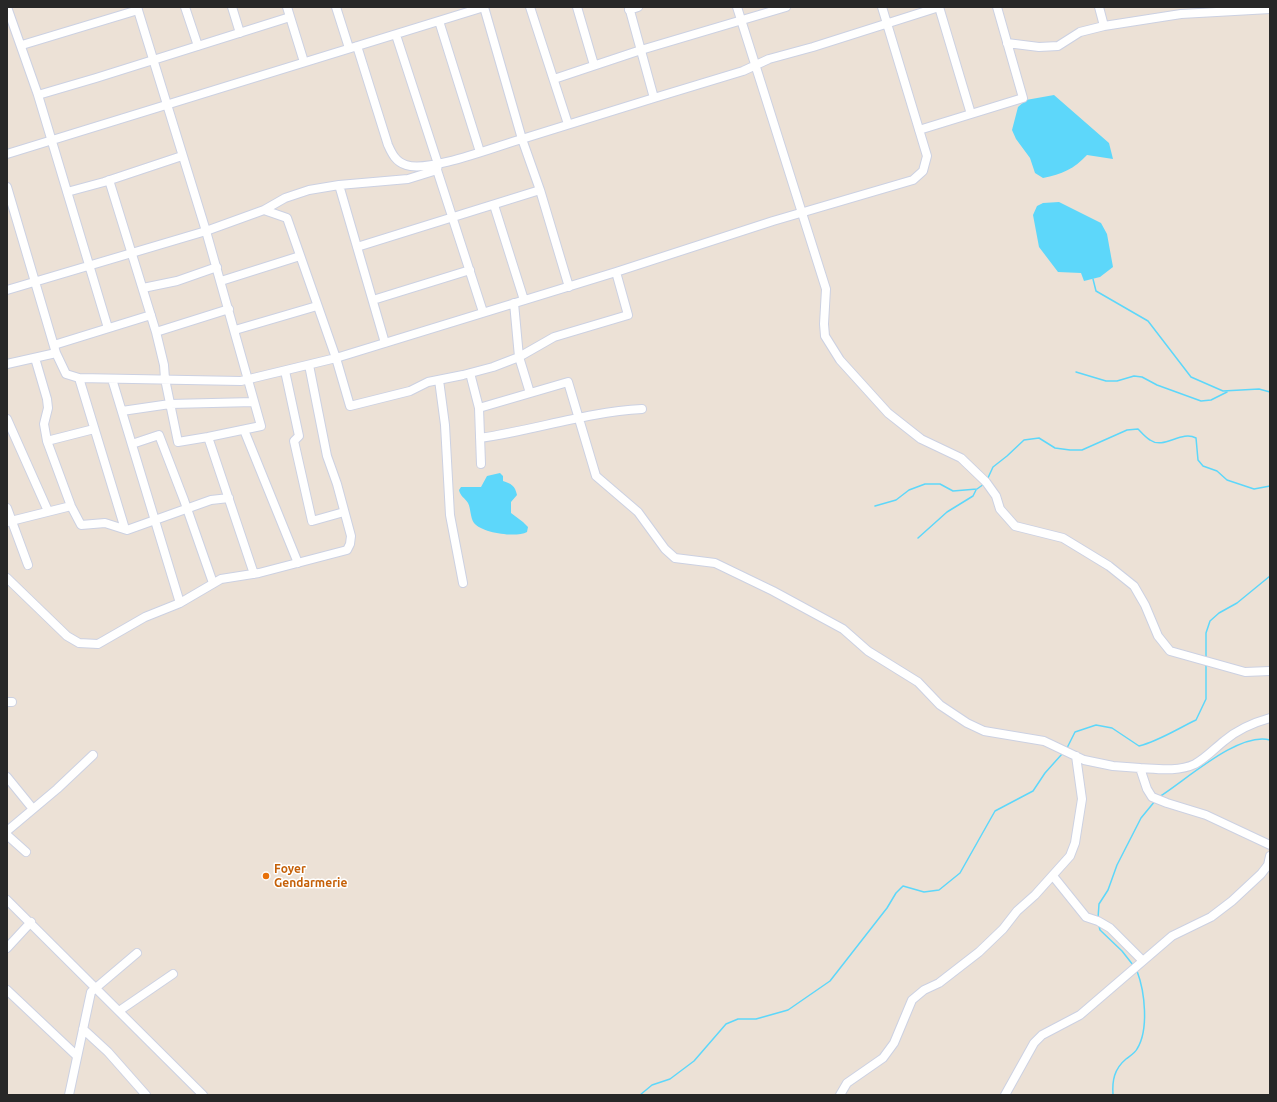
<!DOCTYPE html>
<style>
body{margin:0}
#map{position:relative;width:1277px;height:1102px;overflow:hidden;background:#ece1d6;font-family:Ubuntu,sans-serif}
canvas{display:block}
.frame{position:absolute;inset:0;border:8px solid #272727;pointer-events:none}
</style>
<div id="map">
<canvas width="1277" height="1102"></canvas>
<div class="frame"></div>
</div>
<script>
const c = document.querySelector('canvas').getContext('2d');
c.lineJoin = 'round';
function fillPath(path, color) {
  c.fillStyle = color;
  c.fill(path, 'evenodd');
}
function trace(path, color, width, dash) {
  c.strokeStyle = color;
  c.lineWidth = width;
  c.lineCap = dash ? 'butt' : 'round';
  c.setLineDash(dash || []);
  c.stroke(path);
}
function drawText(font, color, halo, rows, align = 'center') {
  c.font = font + ' Ubuntu,sans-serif';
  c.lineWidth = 3;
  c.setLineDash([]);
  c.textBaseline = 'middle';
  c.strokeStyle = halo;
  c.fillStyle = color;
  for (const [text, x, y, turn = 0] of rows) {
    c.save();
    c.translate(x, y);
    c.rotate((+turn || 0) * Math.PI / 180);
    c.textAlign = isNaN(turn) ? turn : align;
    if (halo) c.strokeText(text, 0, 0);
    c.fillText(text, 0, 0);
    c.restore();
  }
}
const water = new Path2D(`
 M1054,95L1109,143L1113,159L1087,155C1074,169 1062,174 1043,178L1035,173L1030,158L1016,139L1012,130L1018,107L1026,100Z
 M1059,202L1101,223L1107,234L1113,267L1100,277L1084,281L1081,273L1058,272L1039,247L1033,215L1037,206L1043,203Z
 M500,473L503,476V481C511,484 515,485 517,495L511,502V513L523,522L528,527L527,532C516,538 482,533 474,523C470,517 471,509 468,503C465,498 460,496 459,490L461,487H481L487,476Z`);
const stream = new Path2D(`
 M1093,279L1096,291L1148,321L1191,377L1223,391L1259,389L1270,392
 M1076,372L1106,381H1117L1134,376L1142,377L1157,385L1201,401L1211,400L1227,392
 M987,480L993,467L1007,456L1024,440L1039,438L1055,448L1070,450H1082L1127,430L1138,429C1142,433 1145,437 1150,440C1164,450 1181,430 1196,438L1198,460L1203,466L1217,471L1227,480L1254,489L1270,486
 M875,506L896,500L909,490L925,484H940L953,491L977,489L984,484
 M918,538L947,512L973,496L976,490
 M1206,659V633L1210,621L1219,613L1237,603L1270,576
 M1067,748L1075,732L1096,725L1112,728L1139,746C1159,741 1177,729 1196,720L1206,699V664
 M1159,797C1185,781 1239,731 1270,740
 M1098,918L1099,904L1108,890L1117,865L1141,818L1155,801
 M1099,926L1100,930L1122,951L1133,965
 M592,1095H600
 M640,1095L652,1085L670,1079L694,1061L726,1024L738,1019H756L788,1010L830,981L887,908L896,893L903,886L924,892L939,890L960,873L995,811L1033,791L1045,773L1062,754
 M1113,1095C1112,1081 1114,1069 1126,1059C1130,1056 1135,1053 1137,1049C1149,1030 1145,992 1137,971`);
const minor = new Path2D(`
 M7,7L38,95L108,328
 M185,7L198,46
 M232,7L240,33
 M287,7L304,62
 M336,7L349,48
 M484,7L522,139L654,98L629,7
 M530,7L568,124
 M577,7L594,65
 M737,7L826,289L824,324L825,336L840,360L888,413L921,439L961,458L986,482L996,496L1000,509L1015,526L1063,538L1109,566L1134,586L1145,605L1158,636L1170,651L1245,672L1270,671
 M939,7L971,114
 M1099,7L1104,26
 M629,10L638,7
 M439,21L480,152
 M396,35L438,164L437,170L483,312
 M1007,43L1039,47L1058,46L1080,32L1104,26L1181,14L1270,9
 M22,45L138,10
 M357,46L388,145C392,154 396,162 406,165C429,173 497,146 522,139L540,190L569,287
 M554,79L641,50L786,7
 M38,95L96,78L290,17
 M654,98L743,71L769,59L813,47L939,7
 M919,130L1023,98L997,7
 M7,154L484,7
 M109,180L156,332L164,365L165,379L178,442L208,437L261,426L206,231L137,7
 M339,185L385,343
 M7,187L56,353L66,374L79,378L241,381L336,358L350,406L410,391L428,382L463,375L493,367L519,357L554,337L628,315L616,272
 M67,192L104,182L182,156
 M494,205L524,300
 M264,210L285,198L309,190L339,185L408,179L437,170
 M357,247L540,190
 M221,281L300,256
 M143,288L177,281L217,267
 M7,290L206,231L264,210L287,218L336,358L616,272L773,221L913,180L923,171L927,156L882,7
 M373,300L470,270
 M514,303L519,357L530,393
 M235,330L317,306
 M156,332L229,309
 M54,345L151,315
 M35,358L47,399L48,408L44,424L47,441L71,506L81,525L105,523L127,530L211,500L229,498
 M7,364L56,353
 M285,371L299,436L294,441L312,521L344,512
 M470,373L479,408L481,464
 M79,378L125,529
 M112,379L180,603
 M439,380L445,425L450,515L463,583
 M479,408L568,382L596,476L638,512L665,549L675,558L715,563L773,591L843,629L868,651L918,682L940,705L967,723L984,731L1044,741L1084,760L1113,766L1140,768L1147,789L1152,797L1167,803L1206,815L1270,845
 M122,411L170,404L254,402
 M7,419L48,511
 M244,430L298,563
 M208,437L254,574
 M480,438C535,430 587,412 642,409
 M47,441L94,429
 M132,444L159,435L184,500L213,583
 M7,508L28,565
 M7,522L71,506
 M7,578L67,636L79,643L98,644L145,617L180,603L221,579L259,573L347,550L350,544L351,536L337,484L327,456L309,365
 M7,702H12
 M1140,768C1158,769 1178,772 1195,764C1206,758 1214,749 1224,741C1238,729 1252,723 1270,718
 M7,777L33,809
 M7,831L57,789L93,755
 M7,835L26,852
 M1053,876L1086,917L1098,921L1110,928L1143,961
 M7,900L203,1095
 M7,948L31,922
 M7,990L77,1056
 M119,1011L173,974
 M83,1029L108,1052L146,1095
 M69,1095L91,992L137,953
 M840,1095L847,1083L883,1058L894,1043L912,1000L924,990L939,983L979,952L1003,929L1017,911L1035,895L1070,856L1075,843L1082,799L1076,756
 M1005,1095L1034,1043L1042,1035L1080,1015L1172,936L1211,917L1232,901L1261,874L1268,865L1270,856`);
const markers = [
 [266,876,4,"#e8710a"]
];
const foodNames = [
 ["Foyer",274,869],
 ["Gendarmerie",274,883]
];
fillPath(water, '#5dd7fa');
trace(stream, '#5dd7fa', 1.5);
trace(minor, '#ccd1e2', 10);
trace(minor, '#fff', 8);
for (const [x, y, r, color] of markers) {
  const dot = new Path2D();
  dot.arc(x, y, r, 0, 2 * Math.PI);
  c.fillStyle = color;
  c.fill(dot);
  trace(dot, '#fff', 1.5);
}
drawText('bold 12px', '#c56008', '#fff', foodNames, 'left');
</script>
